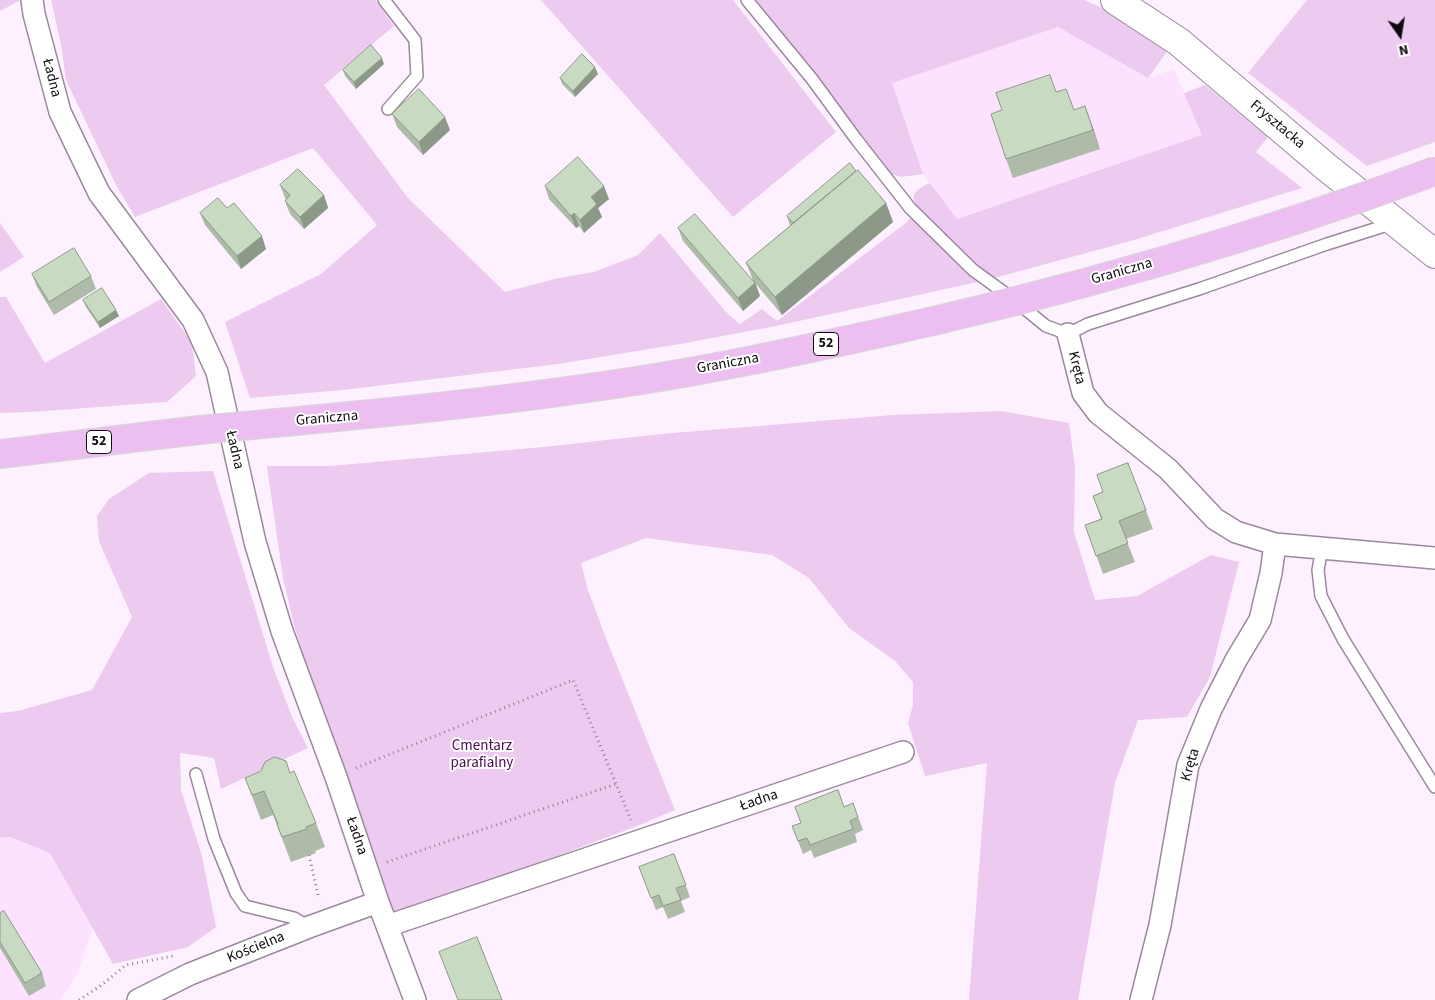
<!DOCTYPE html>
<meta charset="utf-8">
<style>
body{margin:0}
#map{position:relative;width:1435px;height:1000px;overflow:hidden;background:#fef1ff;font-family:"Source Sans 3",sans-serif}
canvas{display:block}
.north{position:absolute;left:1375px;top:10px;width:50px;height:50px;-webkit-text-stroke:4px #fff;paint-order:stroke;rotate:167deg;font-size:14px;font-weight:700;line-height:20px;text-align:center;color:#100a11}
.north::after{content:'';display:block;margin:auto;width:18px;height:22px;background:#100a11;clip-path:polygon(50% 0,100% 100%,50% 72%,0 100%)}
</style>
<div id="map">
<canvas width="1435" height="1000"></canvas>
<div class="north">N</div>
</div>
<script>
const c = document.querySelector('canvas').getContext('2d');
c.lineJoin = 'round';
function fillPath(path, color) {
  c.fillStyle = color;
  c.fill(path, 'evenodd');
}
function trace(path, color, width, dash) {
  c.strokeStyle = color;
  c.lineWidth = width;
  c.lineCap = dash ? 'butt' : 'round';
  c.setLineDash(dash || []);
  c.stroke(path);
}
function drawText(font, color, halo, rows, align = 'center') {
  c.font = font + ' "Source Sans 3",sans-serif';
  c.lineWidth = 4;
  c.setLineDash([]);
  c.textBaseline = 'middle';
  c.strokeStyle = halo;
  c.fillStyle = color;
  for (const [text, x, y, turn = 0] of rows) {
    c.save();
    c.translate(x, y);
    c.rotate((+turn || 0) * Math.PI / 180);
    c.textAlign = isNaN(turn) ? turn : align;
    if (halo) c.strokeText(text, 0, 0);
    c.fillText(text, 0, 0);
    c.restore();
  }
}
const built = new Path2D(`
 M1058,27L1148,78L1174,69L1203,135L957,219L923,174L892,83Z
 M10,837L50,853L93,926L78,972L61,1000H0V838Z`);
const green = new Path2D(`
 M0,0H21L0,11Z
 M51,0H375L394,26L324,85L408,198L505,292L559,278L594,272L638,255L660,233L726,312L740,324L762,309L777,321L907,222L918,208C908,194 917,189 930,183L957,219L1202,135L1184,93L1205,85L1268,137L1256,152L1302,188L1134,240L987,280L776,326L680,344L558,364L343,390L250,398L225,322L321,274L377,225L313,148L135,217L117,187L66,80L61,44Z
 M541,0H733L836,132L733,217Z
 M752,0H1084L1112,12L1168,50L1148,78L1058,27L892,83L923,174L901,177L889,173L815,76Z
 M1307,0H1435V142L1367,166L1248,73Z
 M0,223L24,257L0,272Z
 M0,297H6L45,363L161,299L192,343L196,376L167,402L31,412L0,413Z
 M1001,411L1069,423L1075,467L1074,532L1095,600L1137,596L1211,555L1239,562L1210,677L1187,717L1138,720L1115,783L1078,1000H969L987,763L925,776L908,723L913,705V682L895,661L849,628L809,578L772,555L646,538L581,563L588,590L607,641L675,810L640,825L391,918L315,693L294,625L283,578L267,466H330L543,447L661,434L893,415Z
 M213,471L273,667L292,717L308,748L221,789L214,758L180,753L181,790L202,856L216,927L188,947L113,964L50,853L10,837L0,838V713L18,711L92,690L132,617L99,541L97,516L109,499L149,473Z`);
const path = new Path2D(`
 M356,768L573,680L631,820
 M309,855L319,899
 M387,862L616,784
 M79,1000L103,984L126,965L173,956`);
const service = new Path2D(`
 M384,0L415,40L417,76L388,109
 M747,0L812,79L856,139L910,208L973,270L1013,299L1046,326L1068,334L1088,324L1199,289L1327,244L1381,227L1390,218
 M1322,548L1318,570L1321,596L1343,639L1435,787
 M196,774L214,839L236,893L245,906L294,918L309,927`);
const minor = new Path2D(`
 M32,0L34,14L60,112L99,193L193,320L217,372L255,542L282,631L336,777L378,902L415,1000
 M1068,334L1083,393L1098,413L1168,469L1215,519L1236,532L1275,544L1435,558
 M387,926L903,752
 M138,1000L190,974L309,927L378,902
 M1141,1000L1160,925L1188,765L1211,709L1236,660L1260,620L1271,573L1275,544`);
const tertiary = new Path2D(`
 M1115,0L1179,42L1325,166L1435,254`);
const trunk = new Path2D(`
 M0,454L199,430`);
const trunkBridge = new Path2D(`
 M199,430C343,417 486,404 629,382C709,370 788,353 867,336C1059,294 1250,240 1435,171`);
const wall = new Path2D(`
 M384,64L356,89L345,76L343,70Z
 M598,74L575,97L562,84L560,78Z
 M1056,92L1074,110L1092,125L1100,149L1013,178L1006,159Z
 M392,114L450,130L423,155L397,127Z
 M856,171L886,203L893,222L782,315L756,284L760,296L743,311L683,241L678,228L753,280L746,263L790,226L787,216Z
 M280,185L324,195L328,208L304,229L290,214L285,201L286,200L285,198Z
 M545,186L609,199L598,208L602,217L584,233L579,226L576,228L549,199Z
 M227,208L266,249L241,269L205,225L200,213Z
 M32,274L91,276L96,289L54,315L37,287Z
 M83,300L119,316L100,328L86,307Z
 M1128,463L1153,529L1126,539L1135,562L1103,574L1085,525L1101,519L1093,496L1103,492L1097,475Z
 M261,771L290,773L316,823L325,847L315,851L316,853L291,862L273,815L261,820L245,778Z
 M853,803L863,830L855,834L857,842L814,858L811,850L803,854L792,826Z
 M674,854L690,897L681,901L685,912L668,919L663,907L656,910L639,867Z
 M0,913L42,973L46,986L29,996L0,948Z`);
const shadedWall = new Path2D(`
 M382,58L384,64L356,89L354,82Z
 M595,67L598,74L575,97L573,91Z
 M1085,106L1092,125L1100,149L1093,130Z
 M445,117L450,130L423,155L419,142Z
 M604,186L609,199L598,208L602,217L584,233L580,220L591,197Z
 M324,195L328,208L304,229L300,217Z
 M886,203L893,222L782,315L775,297Z
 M574,213L579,226L576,228L571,216Z
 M262,236L266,249L241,269L237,256Z
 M755,283L760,296L743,311L738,298Z
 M116,310L119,316L100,328L98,322Z`);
const building = new Path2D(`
 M371,45L382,58L354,82L343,70Z
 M582,54L595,67L573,91L560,78Z
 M1050,75L1056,92L1066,89L1074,110L1085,106L1093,130L1006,159L991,114L1002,110L996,93Z
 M419,89L445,117L419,142L392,114Z
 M578,157L604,186L591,197L597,204L580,220L574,213L571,216L545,186Z
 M850,163L856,171L793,223L787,216Z
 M298,169L324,195L300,217L285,201L290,195L280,185Z
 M858,170L886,203L775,297L746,263Z
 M218,198L227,208L234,203L262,236L237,256L200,213Z
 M695,214L755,283L738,298L678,228Z
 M74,248L91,276L49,302L32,274Z
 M102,288L116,310L98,322L83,300Z
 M1128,463L1146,510L1119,521L1128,543L1096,556L1085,525L1102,519L1093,496L1103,492L1097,475Z
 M275,757L286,761L290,773L294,771L316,823L306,827L307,829L282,837L277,824H278L264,791L252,795L245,778L261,771L265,762Z
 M838,790L844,807L853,803L858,817L850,821L853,829L810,845L807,838L798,841L792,826L801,823L795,807Z
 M674,854L686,885L676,888L681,900L663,906L659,895L651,898L639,867Z
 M4,911L42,973L25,983L0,942V913Z
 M477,937L502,1000H458L439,952Z`);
const shields = [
 [826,344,25],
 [99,442,25]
];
const shieldNames = [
 ["52",826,344],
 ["52",99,442]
];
const streetNames = [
 ["Ładna",51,78,76],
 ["Frysztacka",1277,125,40],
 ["Graniczna",1122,272,-16],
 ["Graniczna",728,364,-10],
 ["Kręta",1076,368,76],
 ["Graniczna",327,419,-5],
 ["Ładna",234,450,77],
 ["Kręta",1191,765,-74],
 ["Ładna",759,801,-19],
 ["Ładna",356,836,71],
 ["Kościelna",256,948,-22]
];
const parkNames = [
 ["Cmentarz",482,747],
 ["parafialny",482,764]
];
fillPath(built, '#fce2fe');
fillPath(green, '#edcaef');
trace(service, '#9b889c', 14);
trace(minor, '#9b889c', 24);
trace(tertiary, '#9b889c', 30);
trace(trunk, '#d9d8d9', 30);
trace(path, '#8d838e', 3, [1, 4]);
trace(service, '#fff', 11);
trace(minor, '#fff', 21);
trace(tertiary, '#fff', 28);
trace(trunk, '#ecbff0', 28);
trace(trunkBridge, '#d9d8d9', 30, []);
trace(trunkBridge, '#ecbff0', 28);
fillPath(wall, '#adbba8');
fillPath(shadedWall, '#8d9988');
fillPath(building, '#c9dac3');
trace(building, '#8d9988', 1);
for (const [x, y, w] of shields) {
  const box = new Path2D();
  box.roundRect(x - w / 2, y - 11.5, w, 23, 4);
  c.fillStyle = '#fff';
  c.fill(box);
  trace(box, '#100a11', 1);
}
drawText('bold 14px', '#100a11', null, shieldNames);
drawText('15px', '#100a11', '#fff', streetNames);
drawText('15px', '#4c0653', '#fff', parkNames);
</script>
